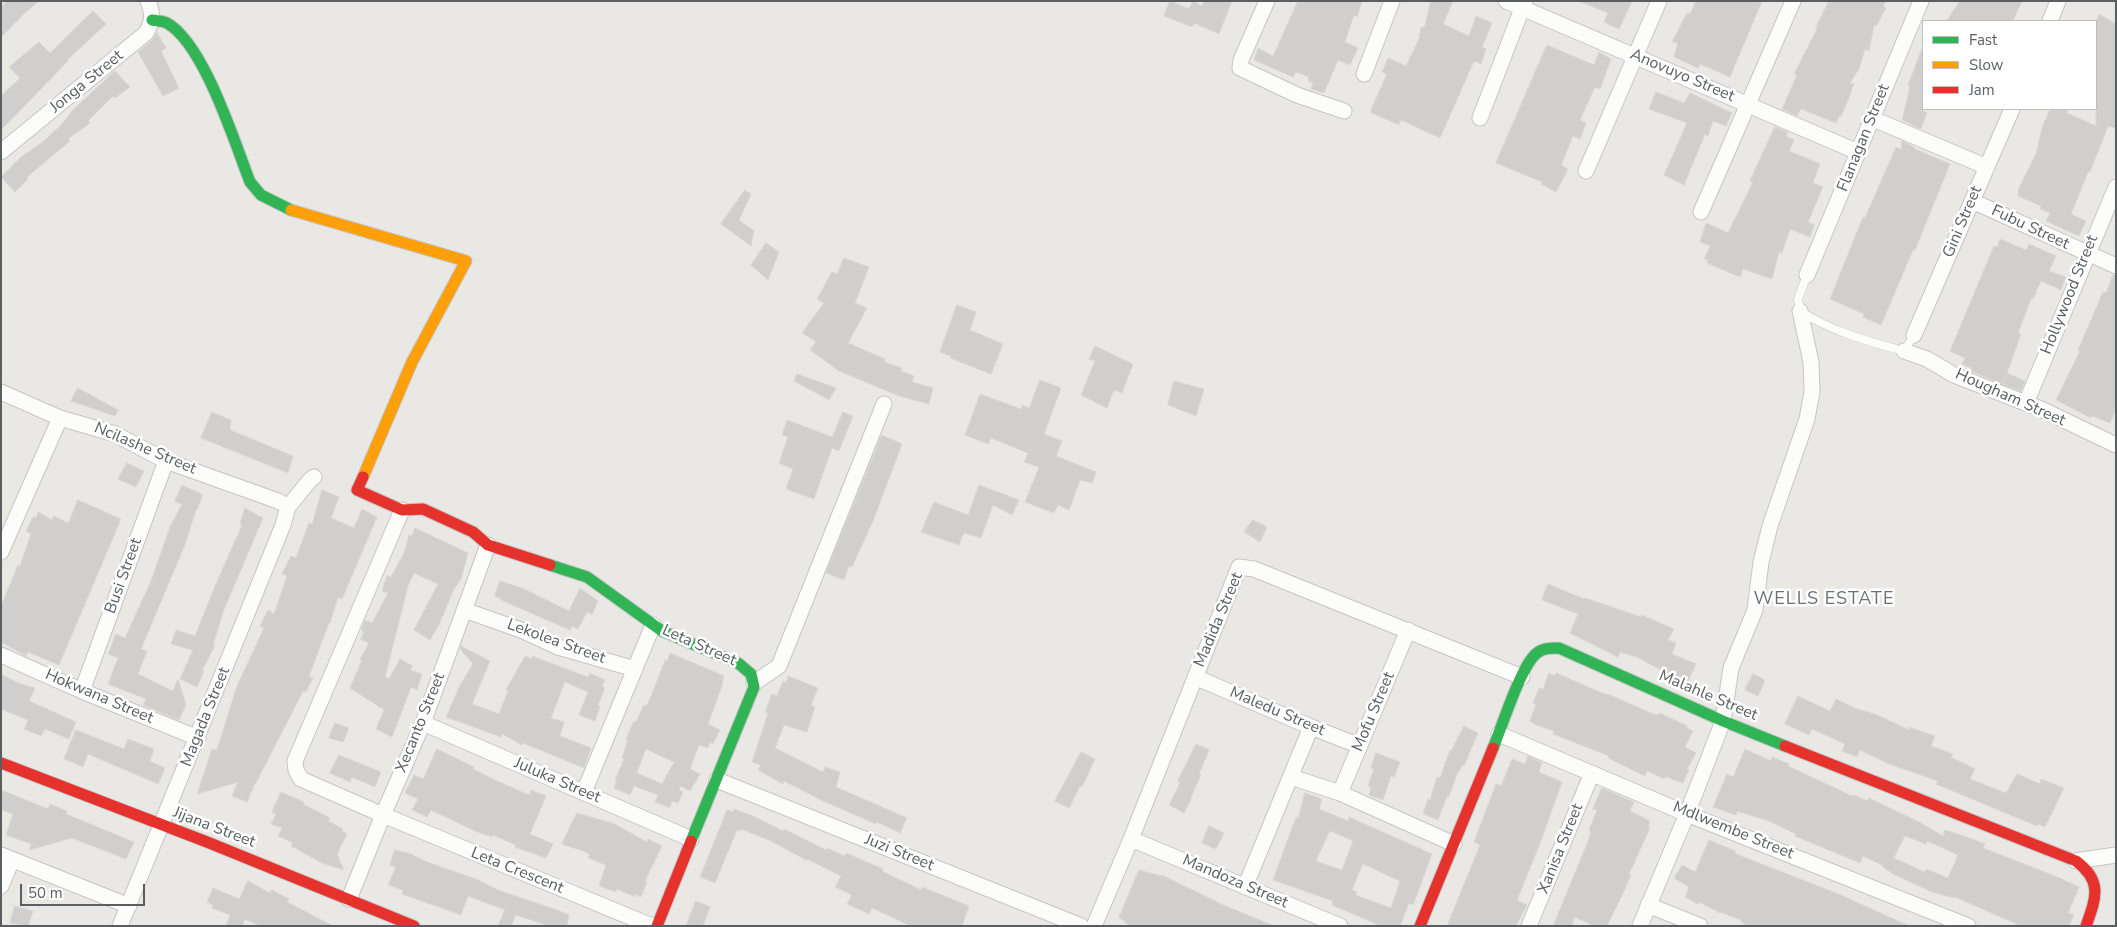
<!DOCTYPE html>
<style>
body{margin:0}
#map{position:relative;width:2117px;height:927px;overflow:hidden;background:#eae8e4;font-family:"Nunito Sans",sans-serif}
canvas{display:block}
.frame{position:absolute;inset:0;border:2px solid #5a5e62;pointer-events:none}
.legend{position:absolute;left:1922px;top:20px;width:175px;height:90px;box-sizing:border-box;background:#fff;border:1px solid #bdbfc0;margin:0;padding:6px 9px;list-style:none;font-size:15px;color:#5a5e62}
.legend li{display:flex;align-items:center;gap:10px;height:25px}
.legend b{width:25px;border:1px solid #bdbfc0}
.scale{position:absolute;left:20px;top:884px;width:125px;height:22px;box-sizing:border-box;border:2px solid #5a5e62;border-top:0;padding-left:6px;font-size:15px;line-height:18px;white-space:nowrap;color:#5a5e62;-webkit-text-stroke:4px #fff;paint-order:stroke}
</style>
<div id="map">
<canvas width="2117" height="927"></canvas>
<div class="frame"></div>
<ul class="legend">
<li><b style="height:6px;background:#30b455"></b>Fast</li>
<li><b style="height:6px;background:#ff9f0a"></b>Slow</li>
<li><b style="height:6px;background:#e5322d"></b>Jam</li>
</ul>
<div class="scale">50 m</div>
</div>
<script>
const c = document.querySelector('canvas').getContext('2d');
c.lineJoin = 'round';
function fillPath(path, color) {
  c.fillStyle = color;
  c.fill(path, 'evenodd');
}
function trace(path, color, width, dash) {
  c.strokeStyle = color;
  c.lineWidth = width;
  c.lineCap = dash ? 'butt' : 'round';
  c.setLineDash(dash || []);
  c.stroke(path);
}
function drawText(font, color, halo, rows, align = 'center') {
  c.font = font + ' "Nunito Sans",sans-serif';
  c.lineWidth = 5;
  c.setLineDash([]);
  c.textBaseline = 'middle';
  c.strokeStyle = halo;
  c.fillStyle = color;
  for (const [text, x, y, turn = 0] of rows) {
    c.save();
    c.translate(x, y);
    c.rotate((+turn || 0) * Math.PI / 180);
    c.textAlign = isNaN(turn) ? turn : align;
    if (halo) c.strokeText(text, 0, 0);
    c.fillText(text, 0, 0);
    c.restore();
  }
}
const building = new Path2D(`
 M7,1H39L25,13L1,37V8Z
 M1170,1L1189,9L1193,1L1202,6L1204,1H1232L1219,34L1194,23L1192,27L1164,16Z
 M1298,1H1362L1357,17L1354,15L1345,42L1358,48L1350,65L1338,60L1324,93L1311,89L1313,83L1308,81L1309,77L1296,72L1293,77L1254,60L1258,48L1273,56Z
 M1431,1H1453L1443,24L1469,36L1476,16L1492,23L1482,47L1486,49L1481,64L1474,61L1440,138L1401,120L1399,125L1370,112L1387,74L1382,72L1388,58L1406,66L1419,39L1421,27L1424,28Z
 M1632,1L1619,29L1604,22L1608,13L1581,2Z
 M1696,1H1762L1730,77L1700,64L1698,68L1674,57L1678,43L1672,42L1687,13L1690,14Z
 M1829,1H1886L1883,6L1886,8L1876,26L1874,25L1869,51L1865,49L1859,69L1850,83L1854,84L1851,90H1852L1841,117L1839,116L1836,123L1801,109L1797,116L1782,109L1797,75L1794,74L1817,29L1816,28Z
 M1960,1H2022L2013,21H1947Z
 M93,11L106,24L67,60L68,61L1,130V96L20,78L9,67L39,42L50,53Z
 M2099,14L2116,24V128L2108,126L2090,172H2088L2071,214L2086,221L2079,236L2046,221L2050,213L2040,209L2041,206L2018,196L2019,188L2036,154L2042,128L2050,109H2068L2067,113L2096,126V23Z
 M157,33L166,48L161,51L179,88L163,96L138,52L152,40Z
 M1547,45L1594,65L1599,52L1611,59L1600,89L1595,87L1580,120L1586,123L1580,139L1573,136L1561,165L1568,169L1556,192L1541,184L1542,182L1496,163Z
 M1922,49L1923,50V111L1927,113L1921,129L1902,120L1910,87L1908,86Z
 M115,71L130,87L115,98L113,96L88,121L90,123L68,139L70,141L27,177L28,179L15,192L1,177L21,157L44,141L61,125L73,110Z
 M1656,92L1684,103L1690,93L1732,113L1726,126L1713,121L1708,136L1705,134L1684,185L1664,175L1687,123L1649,109Z
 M1775,127L1788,132L1786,136L1794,140L1789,151L1820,164L1813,183L1823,187L1808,222L1814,225L1810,237L1790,229L1782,253L1779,252L1772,279L1743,269L1740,277L1707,263L1708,259H1704L1710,246L1700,242L1706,223L1728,233L1753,182L1750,181Z
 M1902,141L1914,147L1915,149L1950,164L1915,250H1913L1881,325L1863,317L1864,314L1830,299L1863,217L1865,218L1896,147L1901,150Z
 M745,190L751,194L739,220L754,231L751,246L721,224Z
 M2000,239L2026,250L2029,244L2056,256L2049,271L2066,277L2061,290L2041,281L2033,299H2031L2018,333L2021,334L2007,373L2025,381L2021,391L2002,384L2005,375L2002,384L1971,371V368L1962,364L1965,358L1950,351L1994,246L1997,247Z
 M766,243L779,252L768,280L751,265Z
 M844,258L869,267L855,303L867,308L848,343L885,359L884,362L902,368L901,371L914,376L912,382L933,388L929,404L899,396L839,371L810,350L816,342L802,333L824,303L817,299L832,272L837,274Z
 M2113,275H2116V409L2110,423L2092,416L2091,418L2056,400L2080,351L2078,350L2103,292L2106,293Z
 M957,305L976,312L970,330L1003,344L991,374L950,358L951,356L940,352Z
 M1095,346L1133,364L1122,393L1114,390L1107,408L1081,395L1095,361L1089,359Z
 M797,374L836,388L829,400L794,381Z
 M1040,380L1061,388L1044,434L1062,441L1056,456L1096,472L1092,483L1080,480L1069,510L1058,505L1054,513L1025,502L1039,467L1024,462L1028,453L991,438L988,444L965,435L980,394L1021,409L1023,405L1029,408Z
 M1174,381L1204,389L1196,416L1168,405Z
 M78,388L118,410L115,416L71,401Z
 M212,412L231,420L230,430L293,456L288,473L201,438Z
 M843,412L853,416L839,451L832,448L814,499L786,489L793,469L779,463L788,437L782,435L787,420L832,437Z
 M882,435L902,444L873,521L852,567L849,566L844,580L826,573Z
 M127,463L144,471L136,487L118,479Z
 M182,485L203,495L197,510H196L184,547L141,649L147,651L138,674L173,691L178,679L186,705L179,720L143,705L146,699L108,684L118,658L108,654L116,634L125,638L151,581L170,527L182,504L175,502Z
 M979,485L1019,500L1012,515L993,505L981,538L964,533L959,545L921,532L934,502L968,515Z
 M322,490L339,497L331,518L354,528L362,509L377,517L342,599L338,597L330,623H329L309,676L313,678L306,692L303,691L256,783H255L247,802L232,796L238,782L197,794L212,749L217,750L237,686L264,628L260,626L268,610L274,614L287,576L282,574L291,556L296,558L309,523L312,524Z
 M78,500L121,519L59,665L28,652L26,656L1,642V606L18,565L20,566L31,534L26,531L33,517L36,518L38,512L52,520L54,516L68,523Z
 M245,508L263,518L223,612L213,645H215L202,671H204L197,687L180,679L193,650L171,644L176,630L195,636L216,584L242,525L240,524Z
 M1253,520L1267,527L1260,542L1244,532Z
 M415,528L468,553L461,579L453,591L439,625L430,640L414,630L438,584L414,573L408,586L385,677L389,679L400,659L413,666L410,670L422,674L417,690L411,687L392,737L376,729L384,710L350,688L362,660L360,659L369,643L360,639L364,632L361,630L365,620L372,623L388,593L382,591L387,576L391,577L405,551L409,535L412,536Z
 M500,581L522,588L569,611L580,588L598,601L592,615L587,612L578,629L572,626L570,630L501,600V599L495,596Z
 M1548,584L1584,599L1585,598L1641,617L1642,615L1674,629L1668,640L1676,643L1672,654L1696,664L1687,684L1637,657L1620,652L1618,657L1570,633L1578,614L1542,600Z
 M461,646L490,661L472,704L499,714L508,691L506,690L525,656L532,659V656L588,677L590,673L605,680L602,686L605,688L598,705L600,706L595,721L579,715L588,692L565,682L551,718L564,722L560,736L591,748L584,768L523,743L522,745L502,734L501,737L446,717L460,685L473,664L460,649Z
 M670,653L724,676L722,682L723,683L708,724L720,730L713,744L710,742L708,748L699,745L690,769L700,774L690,791L681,786L679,790L683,792L678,803L672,801L670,808L655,802L658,795L634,786L630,795L614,788L617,780H615L624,759L622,758L628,740L626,739L634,721L636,722L644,705L646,706L650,699L665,660L667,661ZM646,749L674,762L662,784L637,773Z
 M1549,673L1555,676L1556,673L1602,693L1610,695L1651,713L1658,715L1660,713L1687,726V728L1693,731L1685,747L1696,753L1687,769L1689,770L1683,783L1666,777L1664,779L1647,771L1645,776L1608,758L1609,756L1553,734L1554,731L1536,725L1530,721L1536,704L1533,703L1539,688L1543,689Z
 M1,674L18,683L35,688L29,701L76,722L69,739L45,729L41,736L24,729L28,720L1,709Z
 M1753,674L1765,680L1758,696L1745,690Z
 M788,676L818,688L811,705L815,707L807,732L784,725L775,748L823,772L825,767L840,772L836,787L907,818L900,833L877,822L876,824L823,801L784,781L783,784L758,770L761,765L752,762L768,713L765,712L772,694L777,696L783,681L786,683Z
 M1798,696L1830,711L1836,699L1857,709L1875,714L1909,730V727L1935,736L1931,746L1953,754L1951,757L1975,769L1970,779L2006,793L2017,774L2040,784L2041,779L2064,788L2045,827L2038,824L2037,826L1936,784L1938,781L1889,764L1860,750L1857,757L1842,751L1845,744L1812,729L1809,735L1785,724Z
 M335,723L349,728L343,742L329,738Z
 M1464,726L1478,733L1464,766L1462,765L1459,772L1458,771L1449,797L1447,796L1438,820L1423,814L1428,799L1430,800L1437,777L1440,778L1450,750L1451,751Z
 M76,730L124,749L128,739L154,749L150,761L165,768L158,784L88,754L83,767L64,759Z
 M1196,744L1209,750L1199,774L1201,775L1191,797H1192L1184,813L1169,805L1180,783L1178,781Z
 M437,749L474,767L473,769L497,781L529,795L531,790L546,796L530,834L553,844L546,858L515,847L516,845L493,835L492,837L475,831L431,810L427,817L412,810L418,799L405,793L414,775L423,779Z
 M1745,749L1771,761L1772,757L1789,764L1788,766L1852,796L1854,795L1867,801L1869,798L1919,822L1943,836L1945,830L1967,837L1985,844L1983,848L2055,876L2079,887L2068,913L2074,915L2069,926H2021L1955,897L1954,898L1932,892L1895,875L1884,868L1882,865L1863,856L1860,863L1795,836L1796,834L1769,821L1737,811L1736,815L1713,807L1727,774L1733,777ZM1905,836L1926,844L1927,841L1958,855L1948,878L1926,869L1925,872L1894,858Z
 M1081,752L1095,759L1082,787L1080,786L1069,808L1055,801Z
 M1376,753L1400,762L1394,777L1391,776L1383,800L1369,795L1371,788L1368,786L1374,769L1371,768Z
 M339,755L381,772L375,787L352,777L350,782L330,773Z
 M1528,756L1542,763L1539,772L1562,782L1539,846L1517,900L1527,905L1516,926H1447L1480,845L1474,842L1496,784L1501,786L1512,759L1525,764Z
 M1602,788L1634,802L1630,811L1650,821L1648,827L1650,828L1629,874L1631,875L1624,891L1607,926H1594L1575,917L1571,926H1553L1589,839L1591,831L1589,830L1597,810L1593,809Z
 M1,790L48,809L50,804L67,811L66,814L134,842L126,859L72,838L29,850L31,844L6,835L13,814L1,810Z
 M281,792L304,802L303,804L330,818L328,821L343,829L342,831L347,834L337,854L344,870L322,863L291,846L293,843L278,836L282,828L271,824L276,814L272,812Z
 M1305,793L1322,799L1319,809L1348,821L1349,817L1432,854L1413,905L1409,903L1400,926H1381L1332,905L1333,901L1273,880L1296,817L1298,818ZM1330,831L1353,841L1342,870L1316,861ZM1363,864L1400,881L1391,908L1355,895L1357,892L1352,890Z
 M734,809L753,816L783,831L784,829L826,850L827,848L845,856L846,853L883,869L882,871L921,890L922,887L969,906L962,926H911L872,908L869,914L847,904L852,895L835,887L841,876L807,859L806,860L771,841L741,829L740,831L737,830L715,883L700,877L727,810L733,812Z
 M577,813L615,824L647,842L648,839L662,846L645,881L647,882L641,897L635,894V897L617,889L616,892L599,886L606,865L588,858L590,855L586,852L562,844Z
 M1209,826L1224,833L1216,849L1202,843Z
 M1709,840L1735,851L1736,854L1841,895L1909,926H1748L1741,922V920L1720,912V913L1699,902L1698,904L1685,897L1689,887L1674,878L1682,865L1695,872Z
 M395,850L409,853L427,862L476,879L498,890L557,910L569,915L567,926H549L516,915L511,926H498L505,910L468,896L461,915L402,894L403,890L388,885L396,867L390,865Z
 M1139,870L1161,876L1162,875L1221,904L1274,926H1132L1125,923V921L1119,918Z
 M248,881L270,893L272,890L289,899L287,902L333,926H260L245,919L242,926H226L230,915L212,908L213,905L207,902L213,888L239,899Z
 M696,901L710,907L703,926H686Z
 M15,906L33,911L28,926L10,923Z`);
const lane = new Path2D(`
 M1807,275L1798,299L1800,311C1831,331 1869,342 1904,351L1914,335`);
const street = new Path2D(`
 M1267,1L1241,60L1240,68L1297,95L1344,111
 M1506,1L1858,152
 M2050,21L2058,1
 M1364,74L1392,1
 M1480,118L1525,1
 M1871,118L1987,167
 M1,152L146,33C153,21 153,13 148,1
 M1586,171L1659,1
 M1972,201L2116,266
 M1701,212L1793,1
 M1807,275L1921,1
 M1914,335L2012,109
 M1904,351L1927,359L1954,375L2041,409L2116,445
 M1,392L60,418L115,434L166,461L278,501L288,507
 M2026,403L2116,187
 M402,510L295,761L296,770L301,779L383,815L652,926
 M1,552L60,418
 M464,610L521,630L558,647L635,669
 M1,655L82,691L198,738
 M1195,677L1311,727L1360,746
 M754,683L779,666L884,404
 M82,691L166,461
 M423,723L691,839
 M1499,734L1687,814L1968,926
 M1291,777L1340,793L1454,844
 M717,780L1081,926
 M584,792L653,625
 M1340,793L1408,630
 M1131,839L1340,926
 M1,855L129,906
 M2076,861L2116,855
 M1,886L12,860
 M1245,887L1311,727
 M349,899L383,815L423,723L488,545
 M1648,905L1700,926
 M120,926L283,525L288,507L310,480L314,477
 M1094,926L1131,839L1239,567L1254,569L1522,677
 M1529,926L1592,773
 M1640,926L1687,814L1723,721L1731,668L1755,610L1761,562L1770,526L1807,419L1812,392L1811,362L1800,311`);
const fast = new Path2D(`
 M152,20C157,21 163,21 167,23C204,44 234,141 250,182L261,195L291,210
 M550,565L587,577L662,631L738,663L751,674L754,687L691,841
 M1493,748C1502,727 1521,665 1537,653C1543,648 1551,648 1559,648L1723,721L1785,746`);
const slow = new Path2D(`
 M291,210L466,261L412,362L363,477`);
const jam = new Path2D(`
 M363,477L357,490L402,510L423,509L473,532L488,545L550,565
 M1785,746L2076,861C2103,881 2096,898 2086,926
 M1,763L207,842L414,926
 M657,926L691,841
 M1420,926L1493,748`);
const streetNames = [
 ["Anovuyo Street",1682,76,23],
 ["Jonga Street",87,82,-39],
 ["Flanagan Street",1864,138,-68],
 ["Gini Street",1963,222,-67],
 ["Fubu Street",2030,228,25],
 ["Hollywood Street",2070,295,-68],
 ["Hougham Street",2010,398,24],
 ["Ncilashe Street",145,449,23],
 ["Busi Street",124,576,-70],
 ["Madida Street",1219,620,-67],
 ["Lekolea Street",556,642,20],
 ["Leta Street",699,646,24],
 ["Malahle Street",1708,696,23],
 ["Hokwana Street",99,697,23],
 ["Maledu Street",1277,712,23],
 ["Mofu Street",1374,712,-67],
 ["Magada Street",206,717,-68],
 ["Xecanto Street",421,723,-68],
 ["Juluka Street",557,781,23],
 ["Jijana Street",214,828,21],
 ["Mdlwembe Street",1733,831,22],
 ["Xanisa Street",1561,849,-68],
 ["Juzi Street",899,853,22],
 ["Leta Crescent",517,871,22],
 ["Mandoza Street",1235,882,23]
];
const neighbourhoodNames = [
 ["WELLS ESTATE",1824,600]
];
fillPath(building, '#d1cfcd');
trace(building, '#d9d7d4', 1);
trace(lane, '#c5c5c4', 9);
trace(street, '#c5c5c4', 17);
trace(fast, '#c6c6c6', 13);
trace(slow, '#c6c6c6', 13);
trace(jam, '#c6c6c6', 13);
trace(lane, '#fcfcfb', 8);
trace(street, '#fcfcfb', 15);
trace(fast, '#30b455', 11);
trace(slow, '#ff9f0a', 11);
trace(jam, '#e5322d', 11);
drawText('16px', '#5a5e62', '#fff', streetNames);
c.letterSpacing = '1px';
drawText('18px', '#6b7074', '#fff', neighbourhoodNames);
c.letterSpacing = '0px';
</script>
